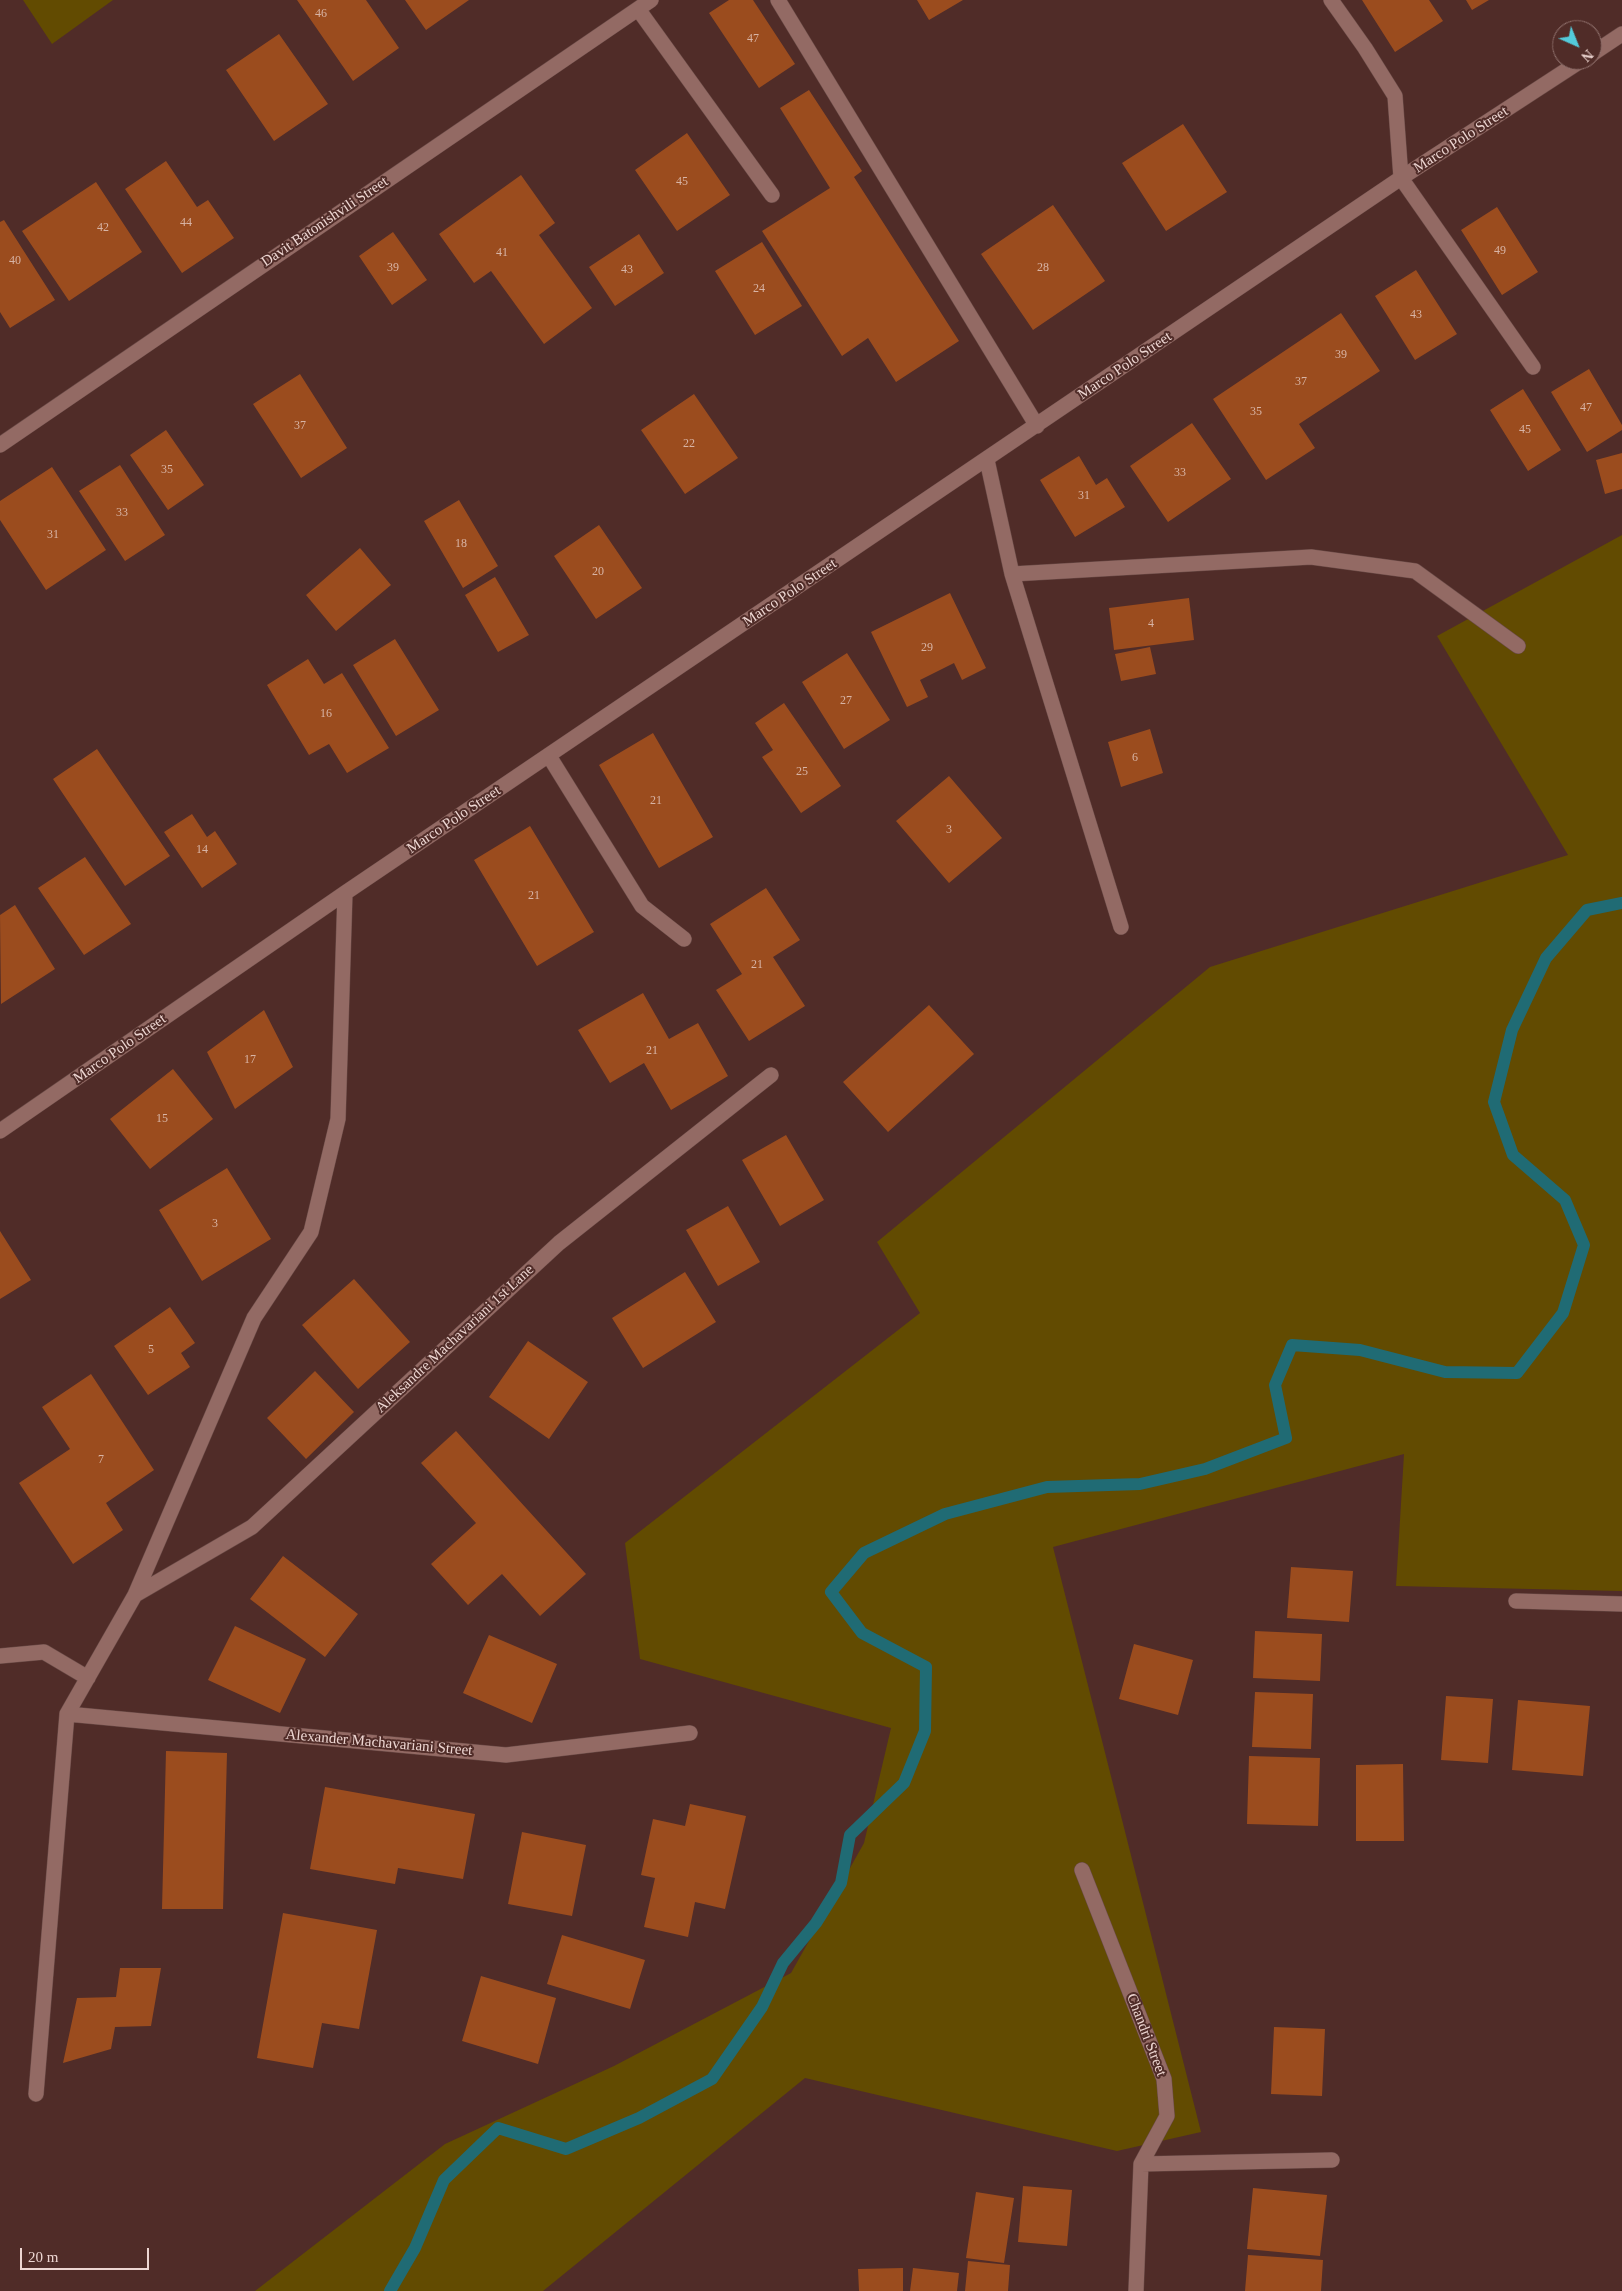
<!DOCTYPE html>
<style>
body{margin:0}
#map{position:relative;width:1622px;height:2291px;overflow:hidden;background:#502c28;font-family:Georgia,serif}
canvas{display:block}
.north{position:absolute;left:1552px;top:20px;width:50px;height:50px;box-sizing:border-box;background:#502c28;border:1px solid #8f706c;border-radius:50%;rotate:136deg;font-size:14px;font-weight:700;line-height:20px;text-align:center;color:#edd6d2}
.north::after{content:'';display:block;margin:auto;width:18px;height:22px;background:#53cbdb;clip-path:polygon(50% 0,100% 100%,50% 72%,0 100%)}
.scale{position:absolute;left:20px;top:2248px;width:129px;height:22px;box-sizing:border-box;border:2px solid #edd6d2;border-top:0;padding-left:6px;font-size:15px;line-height:18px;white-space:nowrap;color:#edd6d2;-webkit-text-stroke:4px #502c28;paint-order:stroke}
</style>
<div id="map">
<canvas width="1622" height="2291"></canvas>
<div class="north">N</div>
<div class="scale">20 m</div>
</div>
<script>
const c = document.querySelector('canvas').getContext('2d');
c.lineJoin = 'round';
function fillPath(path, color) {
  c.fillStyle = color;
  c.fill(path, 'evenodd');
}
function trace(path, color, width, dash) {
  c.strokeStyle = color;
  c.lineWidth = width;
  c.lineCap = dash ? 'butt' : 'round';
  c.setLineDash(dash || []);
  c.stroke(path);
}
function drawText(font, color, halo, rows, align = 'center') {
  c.font = font + ' Georgia,serif';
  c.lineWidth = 4;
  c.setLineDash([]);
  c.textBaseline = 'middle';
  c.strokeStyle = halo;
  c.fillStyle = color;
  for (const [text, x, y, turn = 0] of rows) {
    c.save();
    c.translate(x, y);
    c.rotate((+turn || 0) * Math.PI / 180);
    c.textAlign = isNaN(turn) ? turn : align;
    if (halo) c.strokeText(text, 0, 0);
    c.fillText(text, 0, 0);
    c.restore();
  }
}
const green = new Path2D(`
 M23,0H113L52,44Z
 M1622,535V1591L1396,1586L1404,1454L1053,1547L1201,2132L1117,2151L805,2078L543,2291H255L445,2144L614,2066L791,1973L864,1843L891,1728L640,1659L625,1543L920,1313L877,1242L1210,967L1568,855L1437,636Z`);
const stream = new Path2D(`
 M390,2291L415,2248L444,2180L498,2128L566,2149L639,2118L712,2079L762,2007L783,1963L816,1923L841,1883L850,1835L904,1783L925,1731L926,1667L862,1633L831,1592L864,1553L945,1514L1047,1487L1140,1484L1205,1469L1286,1438L1275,1385L1292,1345L1360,1350L1445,1372L1517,1373L1563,1313L1584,1245L1565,1200L1513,1155L1494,1102L1512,1030L1546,958L1587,910L1622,903`);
const building = new Path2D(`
 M297,0H366L399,48L353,81Z
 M405,0H469L426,30Z
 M729,0H753L795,64L759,88L709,13Z
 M917,0H963L929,20Z
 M1362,0H1429L1443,21L1395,52Z
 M1466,0H1489L1472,10Z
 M279,34L328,104L274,141L226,70Z
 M809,90L862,171L854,177L959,341L896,382L868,338L842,356L762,231L830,188L780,108Z
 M1183,124L1227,192L1166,231L1122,163Z
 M687,133L730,195L677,231L635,170Z
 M166,161L197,207L208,200L234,238L182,273L125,189Z
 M521,175L555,223L539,235L592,308L544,344L491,271L474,283L439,234Z
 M96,182L142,252L69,301L22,231Z
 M1053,205L1105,281L1033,330L981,254Z
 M1497,207L1538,272L1502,295L1461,230Z
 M4,220L55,300L10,328L0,312V222Z
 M393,232L427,280L392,305L359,256Z
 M639,234L664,273L615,306L589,267Z
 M762,242L802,306L755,335L715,271Z
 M1416,270L1457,334L1415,360L1375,296Z
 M1341,313L1380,371L1299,424L1315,448L1266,480L1213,399Z
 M1589,369L1622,425V430L1587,452L1551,392Z
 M300,374L347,448L301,478L253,404Z
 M1523,389L1561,450L1528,471L1490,410Z
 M694,394L738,458L685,494L641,430Z
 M1192,423L1231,479L1168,522L1130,466Z
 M166,430L204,485L168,510L130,455Z
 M1622,453V489L1605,494L1596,460Z
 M1079,456L1096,485L1107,478L1125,507L1075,537L1040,480Z
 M120,465L165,535L125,561L79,491Z
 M52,467L106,550L46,590L0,520V501Z
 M459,500L498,566L463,588L424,521Z
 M599,525L642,588L596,619L554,556Z
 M360,548L391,585L336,631L306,595Z
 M495,577L529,635L498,652L465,595Z
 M950,593L986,668L962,680L954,663L920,680L928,697L907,707L871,632Z
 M1189,598L1194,640L1114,650L1109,608Z
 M395,639L439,710L396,736L353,665Z
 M1150,647L1156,674L1121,681L1115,654Z
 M847,653L890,720L844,749L802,682Z
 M308,659L324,684L342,673L389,748L347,773L329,744L309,755L267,685Z
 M784,703L841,786L801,813L762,757L773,750L755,723Z
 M1150,729L1163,773L1121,787L1108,742Z
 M653,733L713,837L659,868L599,765Z
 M97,749L170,856L125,886L53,779Z
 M949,776L1002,838L949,883L896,821Z
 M192,814L207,837L215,831L237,864L202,888L164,832Z
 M530,826L594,932L537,966L474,860Z
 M85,857L131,924L84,955L38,888Z
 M766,888L800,940L773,957L805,1006L749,1041L716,990L742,974L710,924Z
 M15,905L55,969L1,1004L0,915Z
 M643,993L669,1039L698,1023L728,1076L671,1110L644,1063L610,1083L578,1030Z
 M929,1005L974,1054L888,1132L843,1082Z
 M264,1010L293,1067L235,1109L207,1052Z
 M173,1069L213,1119L150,1169L110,1119Z
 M786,1135L824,1200L780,1226L742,1160Z
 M227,1168L271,1239L202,1281L159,1210Z
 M728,1206L760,1262L718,1286L686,1230Z
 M0,1231L31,1280L0,1299Z
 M685,1272L716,1322L643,1368L612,1318Z
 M354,1279L410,1342L358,1389L302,1325Z
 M170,1307L195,1343L181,1353L190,1367L148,1395L114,1346Z
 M528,1341L588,1382L549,1439L489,1397Z
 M315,1371L354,1412L306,1459L267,1418Z
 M91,1374L154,1470L106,1503L123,1530L73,1564L19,1483L70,1449L42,1407Z
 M456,1431L586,1574L540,1616L502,1574L468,1605L431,1564L476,1523L421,1463Z
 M283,1556L358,1614L325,1657L250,1599Z
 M1291,1567L1353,1571L1349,1622L1287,1618Z
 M235,1626L306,1659L280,1713L208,1680Z
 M1255,1631L1322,1634L1320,1681L1253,1678Z
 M489,1635L557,1664L532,1723L463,1693Z
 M1134,1644L1193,1660L1178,1715L1119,1699Z
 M1255,1692L1313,1694L1311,1749L1252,1747Z
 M1446,1696L1493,1699L1488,1763L1441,1760Z
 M1518,1700L1590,1706L1583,1776L1512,1770Z
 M166,1751L227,1753L223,1909H162Z
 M1249,1756L1320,1758L1318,1826L1247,1824Z
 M1403,1764L1404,1841H1356V1765Z
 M325,1787L475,1814L463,1879L398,1868L395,1884L310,1869Z
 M690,1804L746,1816L725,1909L695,1902L688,1937L644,1927L655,1878L641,1875L653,1819L685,1826Z
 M522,1832L586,1845L572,1916L508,1904Z
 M283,1913L377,1930L359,2029L322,2023L313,2068L257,2058Z
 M562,1935L645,1960L630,2009L547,1984Z
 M120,1968H161L151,2026L115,2027L111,2049L63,2063L77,1998L116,1997Z
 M481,1976L556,1998L538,2064L462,2041Z
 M1274,2027L1325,2029L1322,2096L1271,2094Z
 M1023,2186L1072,2190L1067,2246L1018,2242Z
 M1253,2188L1327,2195L1320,2256L1247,2249Z
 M976,2192L1014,2198L1004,2263L966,2258Z
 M1248,2255L1323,2260L1321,2291H1245Z
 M968,2261L1010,2265L1008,2291H965Z
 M903,2268V2291H859L858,2269Z
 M913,2268L959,2273L957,2291H910Z`);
const minor = new Path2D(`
 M778,0L1037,426
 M1331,0L1365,48L1395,96L1401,178L1533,367
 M638,9L772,195
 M1592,54L1622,34
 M0,445L651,0
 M987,460L1012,574L1121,927
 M1012,574L1311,557L1415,571L1518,646
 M549,756L642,906L684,939
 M0,1131L345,893L1401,178L1582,60
 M135,1595L252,1527L559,1243L771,1075
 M1516,1601L1622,1604
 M0,1656L44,1652L88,1678
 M67,1714L506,1755L690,1733
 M1082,1870L1164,2079L1167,2116L1141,2164L1136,2291
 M36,2094L67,1714L135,1595L254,1318L311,1232L338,1119L345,893
 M1141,2164L1332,2160`);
const numberNames = [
 ["46",321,14],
 ["47",753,39],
 ["45",682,182],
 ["44",186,223],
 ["42",103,228],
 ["49",1500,251],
 ["41",502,253],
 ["40",15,261],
 ["39",393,268],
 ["28",1043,268],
 ["43",627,270],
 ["24",759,289],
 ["43",1416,315],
 ["39",1341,355],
 ["37",1301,382],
 ["47",1586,408],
 ["35",1256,412],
 ["37",300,426],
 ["45",1525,430],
 ["22",689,444],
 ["35",167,470],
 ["33",1180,473],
 ["31",1084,496],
 ["33",122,513],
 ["31",53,535],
 ["18",461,544],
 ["20",598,572],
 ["4",1151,624],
 ["29",927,648],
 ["27",846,701],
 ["16",326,714],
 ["6",1135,758],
 ["25",802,772],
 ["21",656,801],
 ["3",949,830],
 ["14",202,850],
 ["21",534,896],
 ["21",757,965],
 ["21",652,1051],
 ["17",250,1060],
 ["15",162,1119],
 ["3",215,1224],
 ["5",151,1350],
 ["7",101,1460]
];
const streetNames = [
 ["Marco Polo Street",1461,140,-33],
 ["Davit Batonishvili Street",325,222,-34],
 ["Marco Polo Street",1125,366,-34],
 ["Marco Polo Street",790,593,-34],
 ["Marco Polo Street",454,820,-34],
 ["Marco Polo Street",120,1049,-35],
 ["Aleksandre Machavariani 1st Lane",455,1339,-43],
 ["Alexander Machavariani Street",379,1743,5],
 ["Chandri Street",1146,2035,69]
];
fillPath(green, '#624b01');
trace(stream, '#206b74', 12);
fillPath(building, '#9b4c1e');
trace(minor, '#694a46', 16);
trace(minor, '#936a64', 15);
drawText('12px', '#d8b4a5', null, numberNames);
drawText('15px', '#edd6d2', '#502c28', streetNames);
</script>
